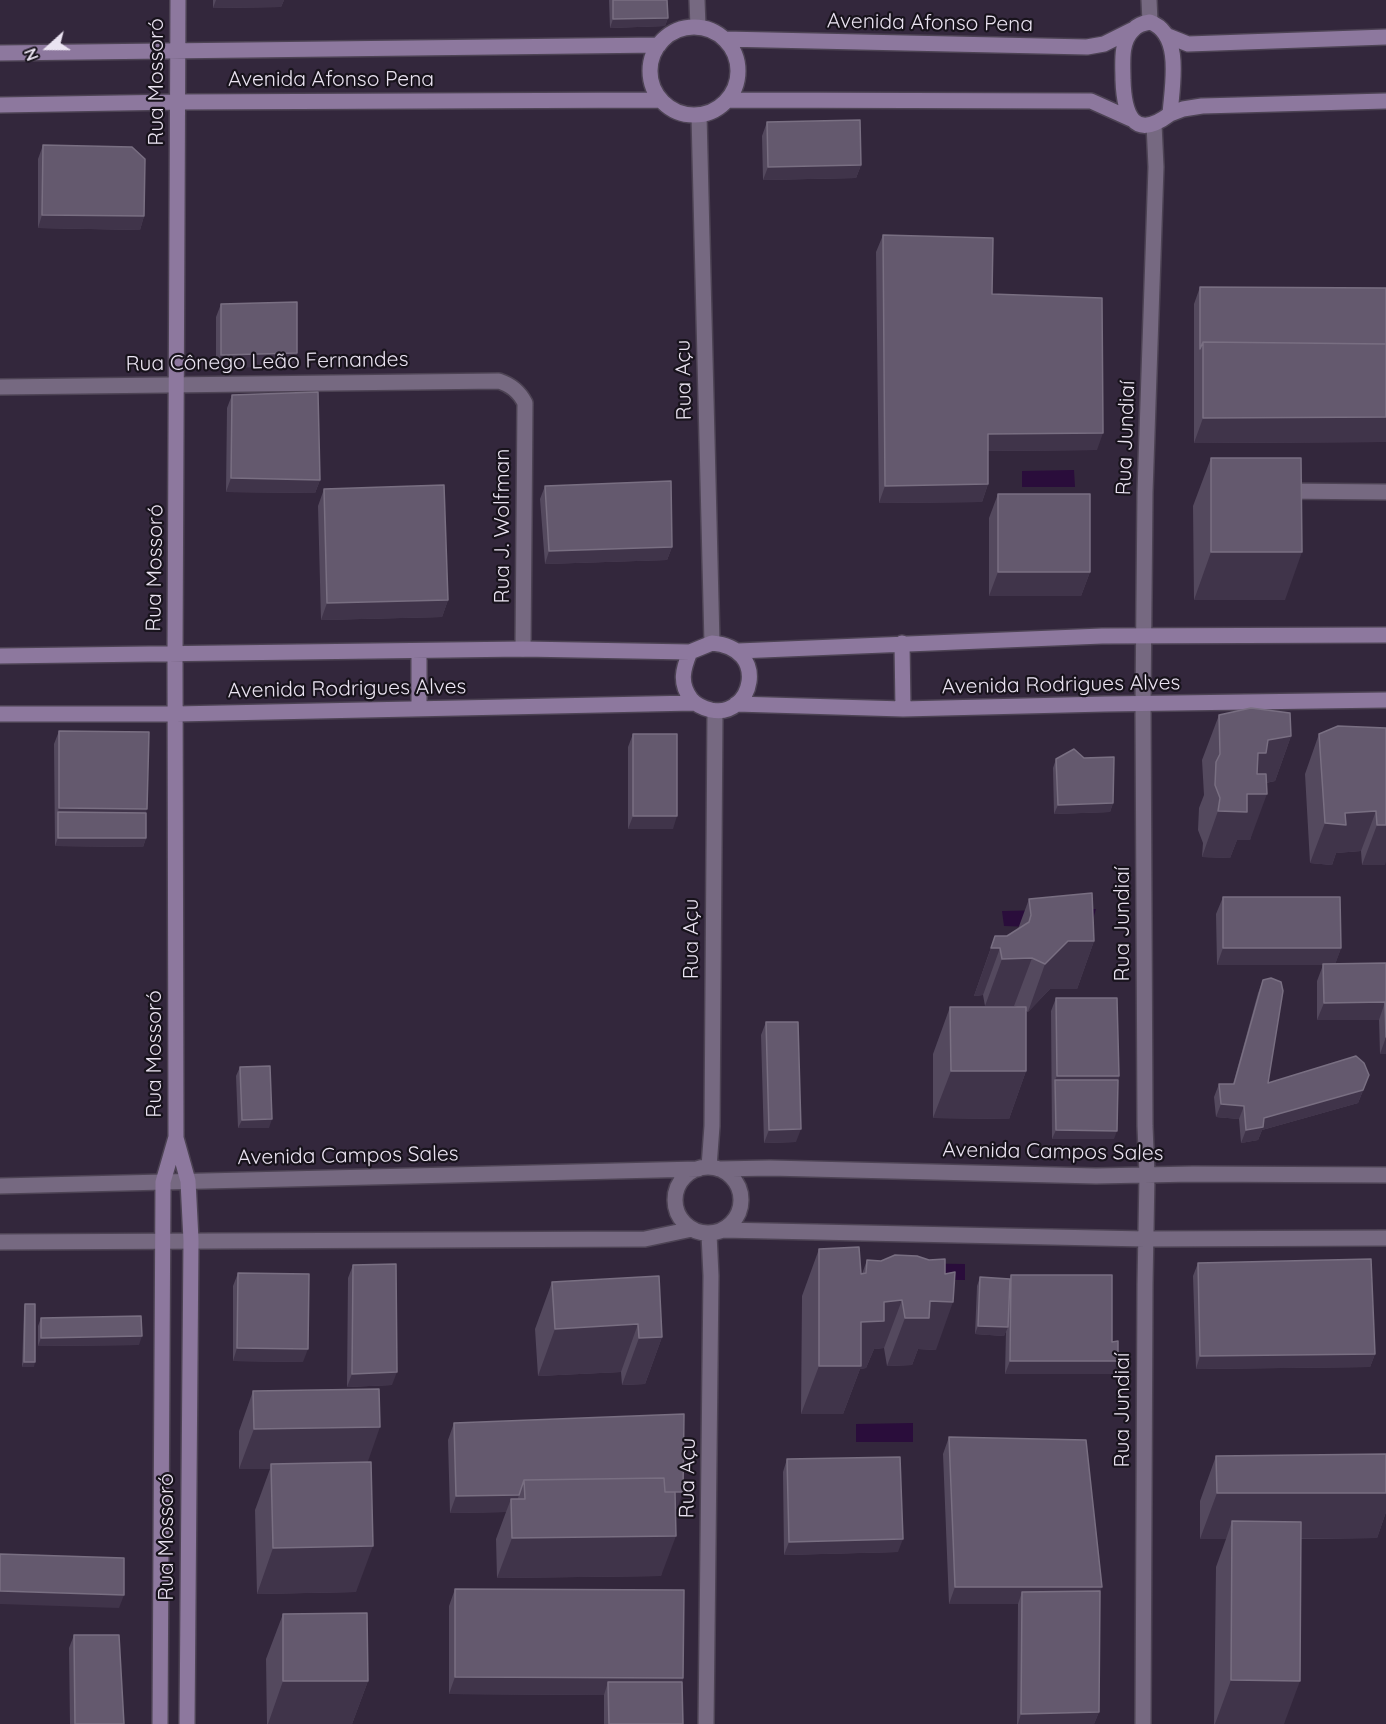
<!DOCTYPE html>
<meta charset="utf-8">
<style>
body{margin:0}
#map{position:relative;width:1386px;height:1724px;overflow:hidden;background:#33273c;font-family:Quicksand,sans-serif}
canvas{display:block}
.north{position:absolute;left:18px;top:18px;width:60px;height:60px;-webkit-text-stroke:4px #18131c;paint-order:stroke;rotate:249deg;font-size:16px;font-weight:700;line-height:24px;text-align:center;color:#eae3f1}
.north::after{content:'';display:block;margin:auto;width:21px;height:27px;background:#eae3f1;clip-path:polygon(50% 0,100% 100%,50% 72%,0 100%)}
</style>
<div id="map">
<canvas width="1386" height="1724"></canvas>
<div class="north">N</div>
</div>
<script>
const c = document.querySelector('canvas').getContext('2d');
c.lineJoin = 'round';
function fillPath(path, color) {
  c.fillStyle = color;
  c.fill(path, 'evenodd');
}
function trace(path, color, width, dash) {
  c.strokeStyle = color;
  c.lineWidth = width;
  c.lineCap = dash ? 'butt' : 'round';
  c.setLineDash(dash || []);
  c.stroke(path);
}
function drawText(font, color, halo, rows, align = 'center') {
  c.font = font + ' Quicksand,sans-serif';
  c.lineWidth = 4.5;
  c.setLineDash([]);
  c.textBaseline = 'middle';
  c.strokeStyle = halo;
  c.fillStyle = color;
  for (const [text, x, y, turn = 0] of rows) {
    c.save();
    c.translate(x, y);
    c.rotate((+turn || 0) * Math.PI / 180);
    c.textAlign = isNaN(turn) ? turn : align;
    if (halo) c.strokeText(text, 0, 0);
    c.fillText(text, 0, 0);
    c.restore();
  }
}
const water = new Path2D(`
 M1074,470L1075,487H1022V471Z
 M1096,909L1090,929L1004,926L1002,911Z
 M892,1263L965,1264V1280L892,1279Z
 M913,1423V1442H856V1424Z`);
const service = new Path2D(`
 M1281,491L1386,492`);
const minor = new Path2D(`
 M0,387L499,381C511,385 519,391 525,403L523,649`);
const tertiary = new Path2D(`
 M697,0L698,27
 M1149,0L1150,22
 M699,115L712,643
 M709,1167L712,1126L715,711
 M675 1200a33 33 0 1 1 66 0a33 33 0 1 1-66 0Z
 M719,1169L770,1168L1096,1176L1193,1174L1386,1175
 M0,1186L698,1169
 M722,1230L1145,1239L1386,1238
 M0,1242L645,1239L692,1229
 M706,1724L711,1276L709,1234
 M1143,1724L1145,1284L1147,1175L1145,1126L1143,704L1145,492L1156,167L1154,124`);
const secondary = new Path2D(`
 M1150,22C1183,34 1172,86 1170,114C1133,142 1124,113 1123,80C1123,64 1120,42 1133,30C1137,25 1144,23 1150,22Z
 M650 71a44 44 0 1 1 88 0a44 44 0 1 1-88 0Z
 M1168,36L1188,44L1386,37
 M724,39L1087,47L1104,44L1132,30
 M0,53L659,45
 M727,100L1091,101L1131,119
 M0,105L178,102L661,100
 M1170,114L1183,109L1202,106L1386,101
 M712,643C771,648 752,719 711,710C703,708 696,705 691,699C679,683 683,669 690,652Z
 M902,643L903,709
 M738,651L1102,636L1386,635
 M0,656L523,649L690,652
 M736,704L903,709L1105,704L1386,700
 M419,709V651
 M0,714H176L694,703
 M176,1138L188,1181L191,1240L187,1724
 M160,1724L163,1182L176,1137L175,655L178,0`);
const wall = new Path2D(`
 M213,0H284L281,7L213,8Z
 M609,0H667L668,18L665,26L610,28Z
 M767,122L861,165L856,178L763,180L762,136Z
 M43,145L144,216L140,230L38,228V159Z
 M883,235L992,294L1097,450L988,451V484L982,502L879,503L876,252Z
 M1200,287L1386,288V442L1194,443V304Z
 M221,304L297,353L292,366L216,368V317Z
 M232,395L320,480L315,493L226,492L227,408Z
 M1211,458L1285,600H1194L1193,506Z
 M545,486L672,547L667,560L545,564L540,499Z
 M324,489L448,600L442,617L321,620L318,506Z
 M998,494L1090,572L1081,596H989V518Z
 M1219,715L1291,736L1275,781L1266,783L1250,840H1237L1230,858L1202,857L1203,843L1198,830L1199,808L1204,795L1202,760Z
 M1386,728L1385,865H1362L1361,851L1336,853L1332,865L1310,863L1305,774L1319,734Z
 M59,731L146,813V838L143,847L55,846L54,744Z
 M633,734L673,829H628V747Z
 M1056,759L1113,803L1110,812L1054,814L1053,768Z
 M1223,897L1341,948L1335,964L1386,963V1054H1380L1379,1020H1317V981L1323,965H1217L1216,914Z
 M1029,899L1094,941L1077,989H1050L1028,1012L1026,1011V1071L1009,1119L933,1118V1054L950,1007H1017L1014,1006H985L983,995L974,996L995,936H1007L1018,929Z
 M1263,980L1268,1083L1364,1088L1358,1103L1262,1130L1258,1140L1241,1143L1239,1119L1216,1117L1214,1097L1219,1084H1233L1258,993Z
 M1056,998L1119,1076L1118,1080L1114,1139H1052L1051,1011Z
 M766,1022L796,1142L764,1143L761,1035Z
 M240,1067L269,1128H238L236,1076Z
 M819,1249L861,1274H862L867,1260L881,1261L936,1350L918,1349L912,1365L887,1366L884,1348L874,1349L866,1368L860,1369L843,1414H801L802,1296Z
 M1198,1263L1375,1354L1370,1367L1196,1369L1193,1276Z
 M353,1265L392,1385L347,1387L348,1278Z
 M238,1273L303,1362L233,1361V1286Z
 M1011,1275L1112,1342L1113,1374H1005L1006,1331L1004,1336L975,1334L977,1286L980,1277L1010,1279Z
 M552,1282L662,1337L645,1384L622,1385L621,1372L538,1376L535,1329Z
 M25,1304L34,1367H22L24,1308Z
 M41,1318L139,1345L38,1346V1326Z
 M253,1391L367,1462L356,1592L257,1594L255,1510L270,1469H239V1431Z
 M454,1423L677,1509H675L661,1576L497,1578L496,1539L506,1512L450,1513L448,1440Z
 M949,1437L1100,1591L1099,1712L1094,1724H1017L1018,1604H949L943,1454Z
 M1386,1454V1512L1377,1538L1301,1539L1284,1724H1214L1216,1567L1226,1539H1200V1501L1216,1456Z
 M787,1459L898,1552L784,1555L783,1472Z
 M455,1589L683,1678L682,1682L683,1724H604V1695L449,1694V1606Z
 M283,1614L368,1681L352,1724H267L266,1659Z
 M74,1635L124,1724H70L69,1648Z`);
const shadedWall = new Path2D(`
 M216,0H284L281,7L213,8Z
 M668,18L665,26L610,28L613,19Z
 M861,165L856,178L763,180L768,167Z
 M42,215L144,216L140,230L38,228Z
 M297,353L292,366L216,368L221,355Z
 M1386,417V442L1194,443L1203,418Z
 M1103,433L1097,450L982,451L988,434Z
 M231,478L320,480L315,493L226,492Z
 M988,484L982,502L879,503L885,486Z
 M672,547L667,560L545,564L549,551Z
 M1211,552H1302L1285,600H1194Z
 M998,572H1090L1081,596H989Z
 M448,600L442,617L321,620L327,603Z
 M1291,736L1275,781L1254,785L1267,794L1250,840H1237L1230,858L1202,857L1218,811L1258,753L1268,740Z
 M1113,803L1110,812L1054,814L1058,805Z
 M59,808L147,809L143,822L58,812Z
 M1376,811L1361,851L1336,853L1332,865L1310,863L1325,823L1345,813Z
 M633,816H677L673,829H628Z
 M1377,825H1386V862L1385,865H1362Z
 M58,838H146L143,847L55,846Z
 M1068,941H1094L1077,989H1050L1028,1012L1045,964Z
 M991,948H1000L983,995L974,996Z
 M1223,948H1341L1335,965H1217Z
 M1032,958L1014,1006H985L1002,959Z
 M1385,1002L1379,1020H1317L1324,1003Z
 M1386,1037V1054H1380Z
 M951,1071H1026L1009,1119L933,1118Z
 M1369,1075L1358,1103L1262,1130L1258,1140L1241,1143L1246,1130L1264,1118Z
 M1057,1076H1119L1115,1089L1055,1080Z
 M1221,1104L1244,1106L1239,1119L1216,1117Z
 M272,1119L269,1128H238L242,1120Z
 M801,1129L796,1142L764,1143L769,1130Z
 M1056,1130L1117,1131L1114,1139H1052Z
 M902,1300L884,1348L874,1349L866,1368L860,1369L843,1414H801L819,1366L861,1322L884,1302Z
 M930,1301L953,1302L936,1350L918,1349L912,1365L887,1366L905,1318Z
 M638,1324L621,1372L538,1376L555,1329Z
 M978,1326L1008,1327L1004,1336L975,1334Z
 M142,1336L139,1345L38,1346L41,1338Z
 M662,1337L645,1384L622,1385L639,1338Z
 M237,1348L308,1349L303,1362L233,1361Z
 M1375,1354L1370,1367L1196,1369L1200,1356Z
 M1010,1361H1118L1113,1374H1005Z
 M24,1362H35L34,1367H22Z
 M397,1372L392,1385L347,1387L352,1374Z
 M380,1427L366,1467L271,1464L270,1469H239L254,1429Z
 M683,1492L677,1509L520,1512L525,1499Z
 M1217,1493H1386V1512L1377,1538L1232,1539V1521L1226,1539H1200Z
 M519,1495L513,1512L511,1499L506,1512L450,1513L456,1496Z
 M676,1536L661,1576L497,1578L512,1538Z
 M903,1539L898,1552L784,1555L789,1542Z
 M373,1546L356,1592L257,1594L273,1548Z
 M955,1587H1102L1095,1604L1022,1592L1018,1604H949Z
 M0,1591L124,1595L119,1608L0,1604Z
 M455,1677L683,1678L677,1695L608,1682L604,1695L449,1694Z
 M1231,1680L1300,1681L1284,1724H1215Z
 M283,1681H368L352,1724H268Z
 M1099,1712L1094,1724H1018L1021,1714Z`);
const building = new Path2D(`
 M613,0H667L668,18L613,19Z
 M860,120L861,165L768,167L767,122Z
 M43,145L132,147L145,159L144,216L42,215Z
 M883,235L993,238L992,294L1102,298L1103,433L988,434V484L885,486Z
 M1200,287L1386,288V344L1203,342L1200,349Z
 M297,302V353L221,355V304Z
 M1203,342L1386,344V417L1203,418Z
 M318,392L320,480L231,478L232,395Z
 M1211,458H1301L1302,552H1211Z
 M671,481L672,547L549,551L545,486Z
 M444,485L448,600L327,603L324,489Z
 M998,494H1090V572H998Z
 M1251,708L1290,713L1291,736L1268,740L1266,753H1258L1257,774H1266L1267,794H1247V812L1218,811L1220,798L1215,785L1216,762L1220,754L1219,715Z
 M1338,726L1386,728V825H1377L1376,811L1345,813L1346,825L1325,823L1319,734Z
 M59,731L149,732L147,809L59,808Z
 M633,734H677V816H633Z
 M1074,749L1084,758L1114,757L1113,803L1058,805L1056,759Z
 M58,812L146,813V838H58Z
 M1092,893L1094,941H1068L1045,964L1032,958L1002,959L1000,948H991L995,936H1007L1029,922L1031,915L1029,899Z
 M1223,897H1340L1341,948H1223Z
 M1386,963V1037L1385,1002L1324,1003L1323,964Z
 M1271,978L1281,982L1283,991L1268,1083L1356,1056L1364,1063L1369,1075L1363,1090L1264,1118L1263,1127L1246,1130L1244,1106L1221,1104L1219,1084H1234L1263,980Z
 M1056,998H1117L1119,1076H1057Z
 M950,1007H1026V1071H951Z
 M766,1022H798L801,1129L769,1130Z
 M270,1066L272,1119L242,1120L240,1067Z
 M1055,1080H1118L1117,1131L1056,1130Z
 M859,1247L861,1274L866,1273L867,1260L881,1261L895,1255L917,1256L929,1260L945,1259V1274L955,1272L953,1302L930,1301L929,1318H905L902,1300L884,1302V1321L861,1322V1366H819V1249Z
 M1371,1259L1375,1354L1200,1356L1198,1263Z
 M396,1264L397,1372L352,1374L353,1265Z
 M238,1273L309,1274L308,1349L237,1348Z
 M1011,1275H1112V1342L1118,1341V1361H1010Z
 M659,1276L662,1337L639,1338L638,1324L555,1329L552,1282Z
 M980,1277L1010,1279L1008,1327L978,1326Z
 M25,1304H35V1362H24Z
 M141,1316L142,1336L41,1338V1318Z
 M379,1389L380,1427L254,1429L253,1391Z
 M684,1414L683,1492H665L664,1478L524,1480L519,1495L456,1496L454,1423Z
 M949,1437L1086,1440L1102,1587H955Z
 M1386,1454V1493H1217L1216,1456Z
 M900,1457L903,1539L789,1542L787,1459Z
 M371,1462L373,1546L273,1548L271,1464Z
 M664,1478L665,1492H675L676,1536L512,1538L511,1499H525L524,1480Z
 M1232,1521L1301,1522L1300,1681L1231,1680Z
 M0,1554L124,1558V1595L0,1591Z
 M455,1589L684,1590L683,1678L455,1677Z
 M1100,1591L1099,1712L1021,1714L1022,1592Z
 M367,1613L368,1681H283V1614Z
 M74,1635H119L124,1724H75Z
 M608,1682H682L683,1724H609Z`);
const streetNames = [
 ["Avenida Afonso Pena",930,23,1],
 ["Avenida Afonso Pena",331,80],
 ["Rua Mossoró",157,82,-90],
 ["Rua Cônego Leão Fernandes",267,362,-1],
 ["Rua Açu",684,380,-91],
 ["Rua Jundiaí",1126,438,-88],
 ["Rua J. Wolfman",503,526,-90],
 ["Rua Mossoró",155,568,-89],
 ["Avenida Rodrigues Alves",1061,685,-1],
 ["Avenida Rodrigues Alves",347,689,-1],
 ["Rua Jundiaí",1123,924,-90],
 ["Rua Açu",692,939,-90],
 ["Rua Mossoró",155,1054,-90],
 ["Avenida Campos Sales",1053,1152,1],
 ["Avenida Campos Sales",348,1156,-1],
 ["Rua Jundiaí",1123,1410,-90],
 ["Rua Açu",688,1478,-89],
 ["Rua Mossoró",167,1537,-90]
];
fillPath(water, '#2a0d3b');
trace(service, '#4d4354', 18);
trace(minor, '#4d4354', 18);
trace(tertiary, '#4d4354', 18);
trace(secondary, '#4d4354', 18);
trace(service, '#766981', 15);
trace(minor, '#766981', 15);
trace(tertiary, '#766981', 15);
trace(secondary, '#8d789e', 15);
fillPath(wall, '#54495e');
fillPath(shadedWall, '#40344a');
fillPath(building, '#64596e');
trace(building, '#796f82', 1.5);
drawText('21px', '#eae3f1', '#18131c', streetNames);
</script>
